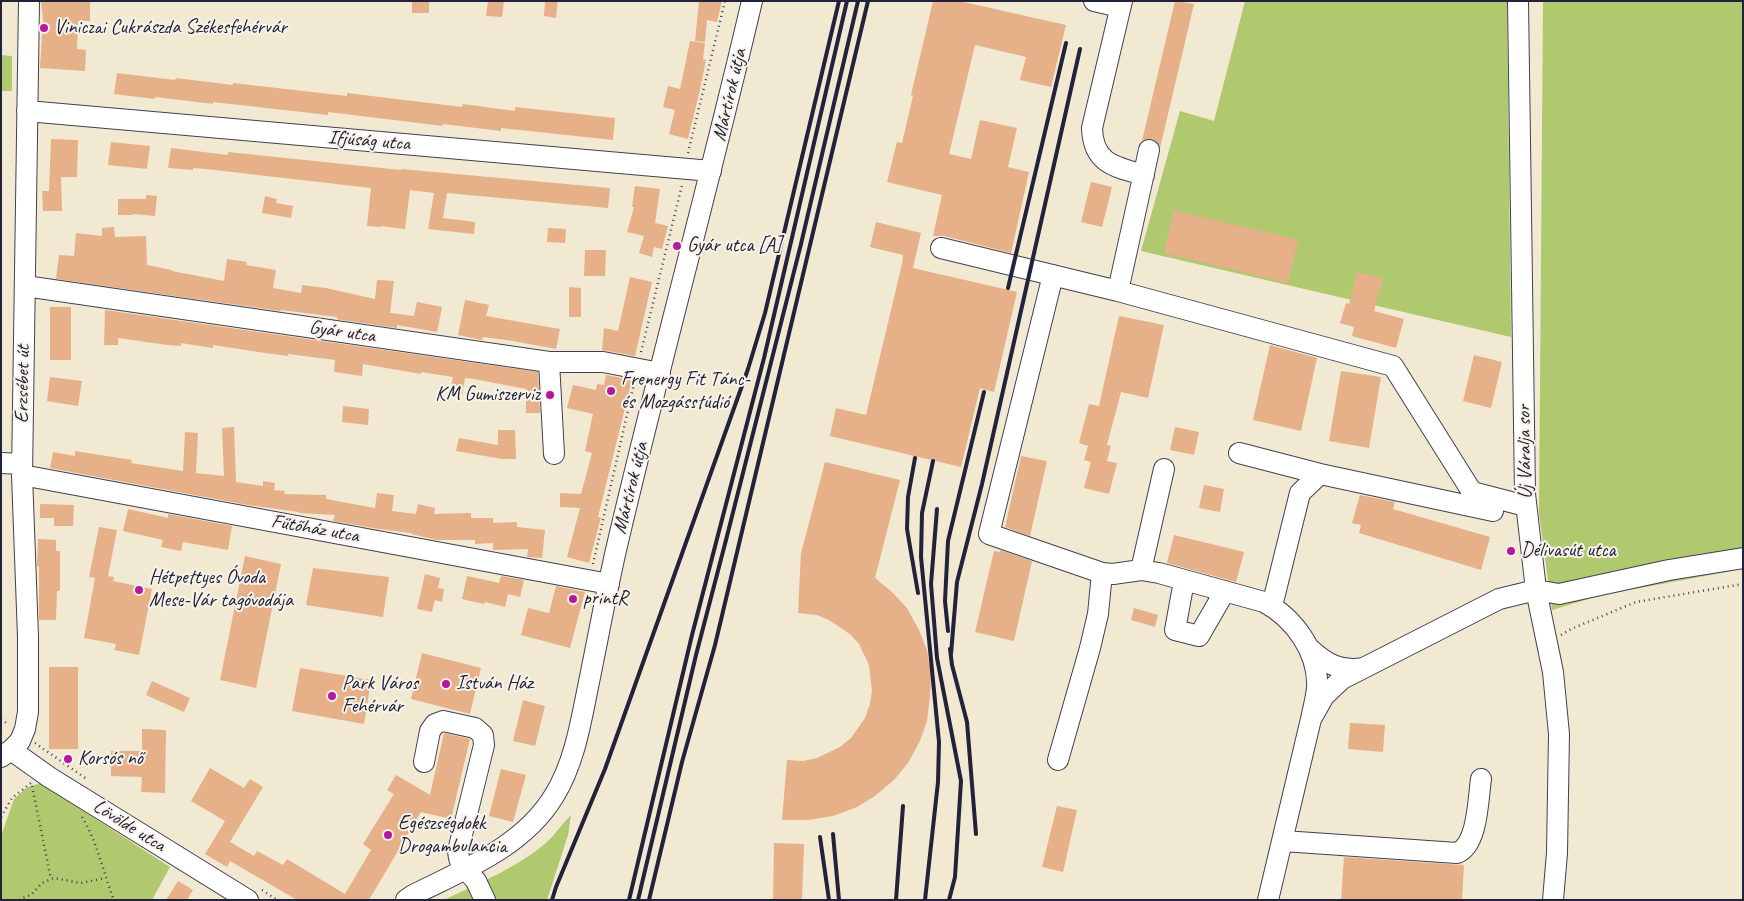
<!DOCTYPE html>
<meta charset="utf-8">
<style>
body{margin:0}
#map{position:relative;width:1744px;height:901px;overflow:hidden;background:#f2e9d3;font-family:Caveat,sans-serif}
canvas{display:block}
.frame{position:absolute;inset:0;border:2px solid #22223b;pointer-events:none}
</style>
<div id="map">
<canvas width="1744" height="901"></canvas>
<div class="frame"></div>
</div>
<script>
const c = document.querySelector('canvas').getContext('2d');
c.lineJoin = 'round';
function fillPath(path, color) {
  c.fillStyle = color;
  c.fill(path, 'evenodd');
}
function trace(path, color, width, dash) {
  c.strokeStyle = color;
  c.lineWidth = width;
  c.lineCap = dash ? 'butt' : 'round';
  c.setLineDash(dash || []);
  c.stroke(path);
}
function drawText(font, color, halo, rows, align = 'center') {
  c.font = font + ' Caveat,sans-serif';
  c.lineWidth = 4;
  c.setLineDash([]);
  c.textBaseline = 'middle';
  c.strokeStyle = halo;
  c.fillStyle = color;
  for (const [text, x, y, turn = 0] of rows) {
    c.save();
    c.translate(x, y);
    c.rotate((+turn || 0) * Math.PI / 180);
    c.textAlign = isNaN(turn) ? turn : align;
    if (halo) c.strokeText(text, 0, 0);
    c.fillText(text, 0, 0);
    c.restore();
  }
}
const green = new Path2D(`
 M1245,1H1507L1511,337L1141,251L1180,111L1214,121Z
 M1543,1H1743V569L1602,595L1552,610L1539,513Z
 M1,55L12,56V91H1Z
 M40,783L170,867L152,900H1V836L14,799L26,788Z
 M571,815L568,835L547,900H444C479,883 519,867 548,841C556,833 563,823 571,815Z`);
const building = new Path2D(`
 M41,1H90V21H78L77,49L86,50L85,71L40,68L43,19Z
 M412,1H429V13H412Z
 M488,1H504L502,17L486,16Z
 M545,1H558L556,18L544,16Z
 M699,1H722L717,22L707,20L705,42L695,41Z
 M933,1H959L1066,25L1051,87L1020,80L1026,57L975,45L949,154L971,159L980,120L1017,128L1008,167L1029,172L1011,253L944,236H933L942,195L887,182L897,142L902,143L913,96L911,95Z
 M1175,1L1194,4L1160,148L1157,142L1152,139L1142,141Z
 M690,41L705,43L703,59L706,60L699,94L688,139L669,134L675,110L663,107L668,86L680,89Z
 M117,73L175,80L176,78L233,85V83L347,96V93L462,107L463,104L515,111V107L615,118L613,140L501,128V131L443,124V126L328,112V115L213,102V104L155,97V99L114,94Z
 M51,139L78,140L77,177H61L62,211H43L42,191H49Z
 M111,142L150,146L147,169L108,165Z
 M171,148L228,155V152L401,170V169L610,188L608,208L447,193L443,218L475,222L474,234L428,229L434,193L410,190L405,229L381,226V227L367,226L371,188L206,169L193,168V170L168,168Z
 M1091,182L1112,187L1102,227L1081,222Z
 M635,186L660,189L655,223L668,226L662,249L654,247L652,257L639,253L644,236L627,232L634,207H632Z
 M146,195L157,196L155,216L133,214V215H118V199H146Z
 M265,196L277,199L276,203L293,206L291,218L262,213Z
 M1174,210L1298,240L1288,283L1164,253Z
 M876,222L921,233L913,268L1017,292L994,392L980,388L961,467L830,436L836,408L866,415L902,264L903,255L870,247Z
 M114,227L115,237L146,236L147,265L172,270V271L224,281L227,259L247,262L246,265L276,270L273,288L301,293L302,285L326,288L375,299L377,280L394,281L390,313L414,316L417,302L442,307L437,332L397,325V328L341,320L337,319V317L281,310L280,311L56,279L59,255L74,256L76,233L102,236V228Z
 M548,228L566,229L565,243L547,242Z
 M585,250H606L605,276H584Z
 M1357,272L1383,278L1374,311L1404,319L1396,348L1352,336L1354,327L1340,323L1346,303L1349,304Z
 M630,277L652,282L635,356L602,350L604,328L618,331Z
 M569,287L581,288V317H569Z
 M465,300L489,305L486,316L560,329L556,349L513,341L483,337L482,340L458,335Z
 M50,307H71V360H50Z
 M105,310L538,372L540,413H526V389L474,379L465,378L462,394L450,392L453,377L421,372V374L363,364L362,376L334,372L335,360L288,354V356L265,353L213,345V348L181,343V346L168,345L118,338V345H104Z
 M1119,316L1164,325L1148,398L1121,392L1107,445L1111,446L1107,461L1117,463L1109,494L1084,488L1091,462L1084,460L1088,446L1079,443L1089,404L1099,406Z
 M1270,345L1317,358L1301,431L1253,420Z
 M1474,355L1502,362L1491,408L1463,401Z
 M1341,371L1381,377L1369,448L1329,441Z
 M606,375L632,380L598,517H601L589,563L567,557L580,508L560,507V493L581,494L592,453L585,451L593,414L567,408L573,385L596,390L597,384L604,385Z
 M50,377L82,381L78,406L47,401Z
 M343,406L369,409L368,425L342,422Z
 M234,427L236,482L263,486V481L275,483L274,490L285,491L284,494L326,495V499L375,508L377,493L394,495L392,511L416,514L418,504L435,508L434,514L471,513V518H493V523L517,522V527L545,530L542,558L527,557L528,549L493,550V543L475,544V540H437L411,534V533L379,529L333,521L335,515L299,513V512L248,505L50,468L53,452L75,456V451L132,460L131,463L183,471L185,432L198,433L196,473L224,476L222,428Z
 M1175,427L1199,432L1194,455L1170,450Z
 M498,430H515L516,459H502L456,451L459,438L498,445Z
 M1021,456L1047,461L1030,536L1005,527Z
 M825,462L900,480L875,578L892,592L907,608L919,630L927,650L931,674L930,696L927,721L920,741L908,763L894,780L875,796L857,807L833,816L808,820H782L787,760L803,761L817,758L840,747L851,738L865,718L870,704L872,691L869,665L859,644L851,635L829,620L817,615L798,613L801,553Z
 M1204,485L1224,489L1220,512L1199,508Z
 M1360,495L1395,502L1393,509L1490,537L1481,570L1359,533L1361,525L1352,523Z
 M40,504L74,505L73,526H54V518H40Z
 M128,509L168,518V514L232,526L228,550L183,542L181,551L161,547L163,540L123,531Z
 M99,527L117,530L108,576L114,577L113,581L152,589L139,655L114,650L116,644L84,638L95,578L89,577Z
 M1174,535L1244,552L1236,582L1167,563Z
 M38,539L56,540V551H60V591H57L56,620H39V567L37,566Z
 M1000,550L1032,561L1014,641L975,632L994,551L1000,552Z
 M245,556L281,564L256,688L220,680Z
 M313,568L389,577L383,617L306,605Z
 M425,574L440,578L438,588L444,589L442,602L435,600L432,612L417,609Z
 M467,576L499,583L501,576L524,580L520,597L508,594L505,607L485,602L484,604L462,599Z
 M556,586L585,592L570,648L521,635L528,608L549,613Z
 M1134,608L1158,615L1155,627L1131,620Z
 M422,653L481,668L470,714L411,699Z
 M49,667H78V749H49Z
 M300,668L371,680L364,724L292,711Z
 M152,681L190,698L184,712L146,695Z
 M523,700L545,706L535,746L513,741Z
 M1350,723L1385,725L1383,752L1348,749Z
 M142,729L166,730L165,793L141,792L142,777L111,776V751H142Z
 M444,733L470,739L451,819L421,812L369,900H297L230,861L227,867L205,854L225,821L191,801L210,768L244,788L250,779L263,787L230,842L254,856L257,851L283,865L287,859L345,894L371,850L363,844L394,794L387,790L396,775L430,795Z
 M501,769L526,775L513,822L489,816Z
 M1057,806L1077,810L1063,872L1042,867Z
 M774,843L804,844L802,900H773Z
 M1344,857L1464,865L1462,900H1341Z
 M178,881L193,890L187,900H166Z`);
const path = new Path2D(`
 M688,153L725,1
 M641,352L682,185
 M593,564L634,384
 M1561,635L1571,629L1636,602L1743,584
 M1,719L8,724
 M35,743L88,780
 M32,786L51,879
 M1,817L12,798L31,783
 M82,817C98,843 103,873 114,900
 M262,890L277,900
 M19,900L32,894L42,883L54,878L81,883L105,878`);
const minor = new Path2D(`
 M1094,1L1120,7
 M1122,1L1092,128C1093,163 1114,167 1144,175
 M1518,1L1525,494L1536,590L1553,672L1559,734L1557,853L1553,900
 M27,111L711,171
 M941,248L1118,291L1393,366L1472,492L1526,506
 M1053,275L989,534L1102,573L1113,574L1141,570L1159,573L1264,602C1294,618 1319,652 1317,688C1316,698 1313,709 1311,719
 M25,286L549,362H603L660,373
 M1118,291L1149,150
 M549,362L554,454
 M1239,453L1320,474L1493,511
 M1,463L22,464
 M22,475L609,584
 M1141,570L1164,469
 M1184,581L1175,630L1199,636L1225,591
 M1272,606L1300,493L1320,474
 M1309,648C1325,663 1340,672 1363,668
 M11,750L49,777L248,900
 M1,757L11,750L20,741L25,729L28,712V637L22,475L29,1
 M1058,760L1090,648L1098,614L1102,573
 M424,762L430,731L435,724L443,721L475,728L483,735L484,745L458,851C460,870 466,868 476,881C479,887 482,894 485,900
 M1283,841L1457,853C1478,845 1478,799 1481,779
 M406,900L413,895C463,870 523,847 554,796C575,762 581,721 589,682C598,638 606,594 616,550C659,366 709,185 752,1
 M1268,900L1311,719L1324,696L1342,679L1499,599L1536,590L1559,594L1669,570L1743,558`);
const rail = new Path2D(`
 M1008,288L1066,43
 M915,458L908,497L907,529L918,593
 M937,509L931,584L937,658L961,781L955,877L949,900
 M948,631L945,601L948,541L984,392
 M950,649L952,665L967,722L976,834
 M951,654L957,582L982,484L1080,49
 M833,834L839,900
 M820,837L829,900
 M552,900L556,887L605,769L748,369L765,313L839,1
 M629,900L692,635L764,358L847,1
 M638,900L696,655L726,540L801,244L858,1
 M649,900L682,762L715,645L868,1
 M896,900L903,806
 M925,900L938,782L939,742L921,557L922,513L933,461`);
const markers = [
 [44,28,5,"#b5179e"],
 [677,246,5,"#b5179e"],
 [611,391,5,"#b5179e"],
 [550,395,5,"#b5179e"],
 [1511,551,5,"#b5179e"],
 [139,590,5,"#b5179e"],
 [573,599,5,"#b5179e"],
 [446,684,5,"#b5179e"],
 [332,696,5,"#b5179e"],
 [68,759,5,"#b5179e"],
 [388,835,5,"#b5179e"]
];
const poiNames = [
 ["Viniczai Cukrászda Székesfehérvár",54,28],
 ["Gyár utca [A]",687,246],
 ["Frenergy Fit Tánc-",621,380],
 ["és Mozgásstúdió",621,403],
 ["KM Gumiszerviz",540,395,"right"],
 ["Délivasút utca",1521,551],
 ["Hétpettyes Óvoda",149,578],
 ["Mese-Vár tagóvodája",149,601],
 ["printR",583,599],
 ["Park Város",342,684],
 ["Fehérvár",342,707],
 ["István Ház",456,684],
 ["Korsós nő",78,759],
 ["Egészségdokk",398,824],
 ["Drogambulancia",398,847]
];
const streetNames = [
 ["Mártírok útja",730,95,-77],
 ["Ifjúság utca",369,141,5],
 ["Gyár utca",342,332,8],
 ["Erzsébet út",23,384,-89],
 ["Új Váralja sor",1525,452,-91],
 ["Mártírok útja",631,488,-76],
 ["Fűtőház utca",315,529,10],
 ["Lövölde utca",129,826,32]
];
fillPath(green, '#b0c86e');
fillPath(building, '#e6b089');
trace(minor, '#414052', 22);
trace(path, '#414052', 2.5, [1, 4]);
trace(minor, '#fff', 20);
trace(rail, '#22223b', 4);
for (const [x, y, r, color] of markers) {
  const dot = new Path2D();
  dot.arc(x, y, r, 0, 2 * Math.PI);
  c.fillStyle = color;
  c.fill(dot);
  trace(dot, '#f7f3e8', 2);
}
drawText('20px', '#22223b', '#f7f3e8', poiNames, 'left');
drawText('20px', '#22223b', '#f7f3e8', streetNames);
</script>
